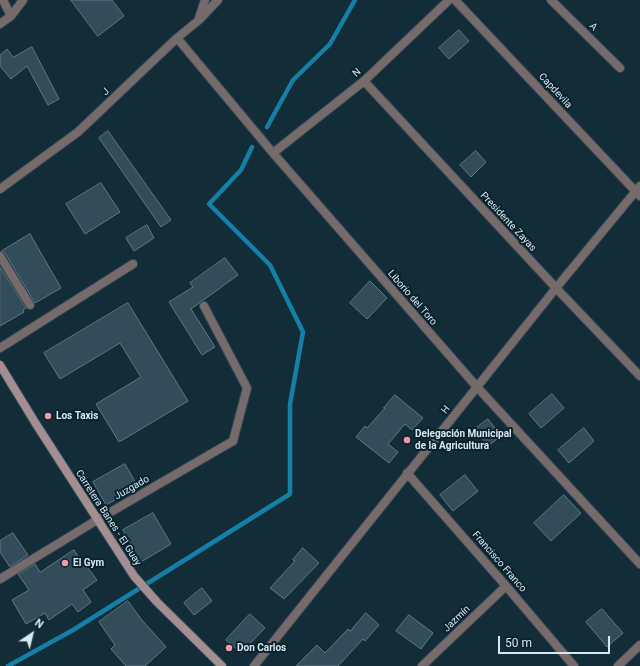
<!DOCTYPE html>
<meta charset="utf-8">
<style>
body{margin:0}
#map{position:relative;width:640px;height:666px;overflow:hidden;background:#122c38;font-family:Roboto,sans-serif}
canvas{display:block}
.north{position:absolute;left:12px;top:614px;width:40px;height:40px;-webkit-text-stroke:3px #08222e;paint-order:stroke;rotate:35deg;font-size:11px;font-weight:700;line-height:16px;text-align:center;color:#d9e8f0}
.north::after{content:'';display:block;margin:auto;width:14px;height:18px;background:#d9e8f0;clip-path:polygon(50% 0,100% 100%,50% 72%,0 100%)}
.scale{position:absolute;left:498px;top:636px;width:112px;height:18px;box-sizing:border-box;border:2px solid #d9e8f0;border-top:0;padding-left:5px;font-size:12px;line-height:14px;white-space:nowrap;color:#d9e8f0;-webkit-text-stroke:3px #08222e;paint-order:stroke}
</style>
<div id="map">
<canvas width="640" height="666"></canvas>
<div class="north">N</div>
<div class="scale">50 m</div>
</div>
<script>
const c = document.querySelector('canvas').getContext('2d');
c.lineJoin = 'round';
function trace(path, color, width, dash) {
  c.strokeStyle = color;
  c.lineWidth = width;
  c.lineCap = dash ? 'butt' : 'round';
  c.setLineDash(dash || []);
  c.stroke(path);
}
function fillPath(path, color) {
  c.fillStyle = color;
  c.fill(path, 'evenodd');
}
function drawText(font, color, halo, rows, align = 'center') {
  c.font = font + ' Roboto,sans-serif';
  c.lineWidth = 4;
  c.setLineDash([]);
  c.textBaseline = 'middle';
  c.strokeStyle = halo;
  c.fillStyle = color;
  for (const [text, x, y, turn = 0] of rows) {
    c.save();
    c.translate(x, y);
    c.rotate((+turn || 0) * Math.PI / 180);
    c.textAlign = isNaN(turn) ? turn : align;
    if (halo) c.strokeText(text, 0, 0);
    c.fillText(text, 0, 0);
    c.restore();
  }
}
const stream = new Path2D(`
 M267,127L293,80L330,44L355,0
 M8,666L73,630L290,494V404L303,332L270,265L209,204L241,170L252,147`);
const building = new Path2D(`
 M71,0H112L124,16L98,36Z
 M459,30L469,41L449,59L439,48Z
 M32,47L59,99L48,105L27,66L11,79L0,66V55L7,49L13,57Z
 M108,131L171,220L161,227L99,138Z
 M476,151L486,162L471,177L460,165Z
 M101,183L120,212L85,234L66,204Z
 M147,225L154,238L134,251L126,238Z
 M30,234L61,288L35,303L5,253L2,251Z
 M225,258L238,275L191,309L215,347L202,355L169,302L193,287L190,283Z
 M0,267L26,308L23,310L24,312L0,326Z
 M370,281L387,298L367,319L350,303Z
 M128,303L188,401L119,442L96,404L141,377L120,343L60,379L44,353Z
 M552,394L564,408L541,428L529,414Z
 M395,395L423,418L412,430L405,424L388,444L398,452L389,463L356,437L365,426L367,428L385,408H384Z
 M488,419L501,436L488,446L475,429Z
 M584,428L594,441L569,463L558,450Z
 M125,464L138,487L106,505L93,482Z
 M465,475L478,491L453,511L440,495Z
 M564,495L581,513L551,541L534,523Z
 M153,513L171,544L141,562L123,530Z
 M13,533L28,555L10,567L0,552V541Z
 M303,548L319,563L284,599L270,588L295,561L293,560Z
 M74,550L86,568L87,567L97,580L83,590L91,602L78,612L72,604L49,620L45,613L26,624L12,600L29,590L18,574L35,564L40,572Z
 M202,588L212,601L194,615L184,603Z
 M128,601L141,619L166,647L145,666H126L111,649L115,645L99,622Z
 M602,609L623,633L607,647L586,622Z
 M366,613L379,625L365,641L363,639L338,666H296L317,645L325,653L348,629L350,631Z
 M250,614L265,628L241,653L226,640Z
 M409,615L433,633L421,649L396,631Z`);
const service = new Path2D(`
 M0,256L30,305
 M204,306L247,388L233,441
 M0,348L133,264`);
const minor = new Path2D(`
 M3,0L11,16
 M455,0L640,196
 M551,0L620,68
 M199,18L205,0
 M0,24L11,16L23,0
 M177,38L273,153L477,387L640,564
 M364,81L556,288L640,376
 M273,153L364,81L449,0
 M0,189L78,132L177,38L199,20L218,0
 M407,473L506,586L574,666
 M0,579L97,520L233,441
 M254,666L556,288L640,186
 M422,666L506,586
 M618,666L640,645`);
const secondary = new Path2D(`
 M0,365L36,424L134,576L157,602L222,666`);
const markers = [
 [48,416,4,"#f39aa7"],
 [407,440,4,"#f39aa7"],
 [65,563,4,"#f39aa7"],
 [229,648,4,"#f39aa7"]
];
const streetNames = [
 ["A",593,27,45],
 ["N",357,73,-41],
 ["Capdevila",555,91,47],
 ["J",106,92,-44],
 ["Presidente Zayas",508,222,47],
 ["Liborio del Toro",412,298,49],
 ["H",446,410,-51],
 ["Juzgado",132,488,-30],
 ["Carretera Banes - El Guay",108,518,57],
 ["Francisco Franco",499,562,49],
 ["Jazmín",457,619,-44]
];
const poiNames = [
 ["Los Taxis",56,416],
 ["Delegación Municipal",415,434],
 ["de la Agricultura",415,446],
 ["El Gym",73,563],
 ["Don Carlos",237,648]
];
trace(stream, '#157fa6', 4.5);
fillPath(building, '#324c59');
trace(building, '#5d7987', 1);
trace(service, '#324a55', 10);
trace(minor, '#324a55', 10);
trace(secondary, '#324a55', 10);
trace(service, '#776a6b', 8);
trace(minor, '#776a6b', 8);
trace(secondary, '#a48e91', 8);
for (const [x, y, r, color] of markers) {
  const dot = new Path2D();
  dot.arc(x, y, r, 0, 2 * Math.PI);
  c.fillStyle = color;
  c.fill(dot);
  trace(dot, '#08222e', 1.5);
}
drawText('10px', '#d9e8f0', '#08222e', streetNames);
drawText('bold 10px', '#d9e8f0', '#08222e', poiNames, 'left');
</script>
